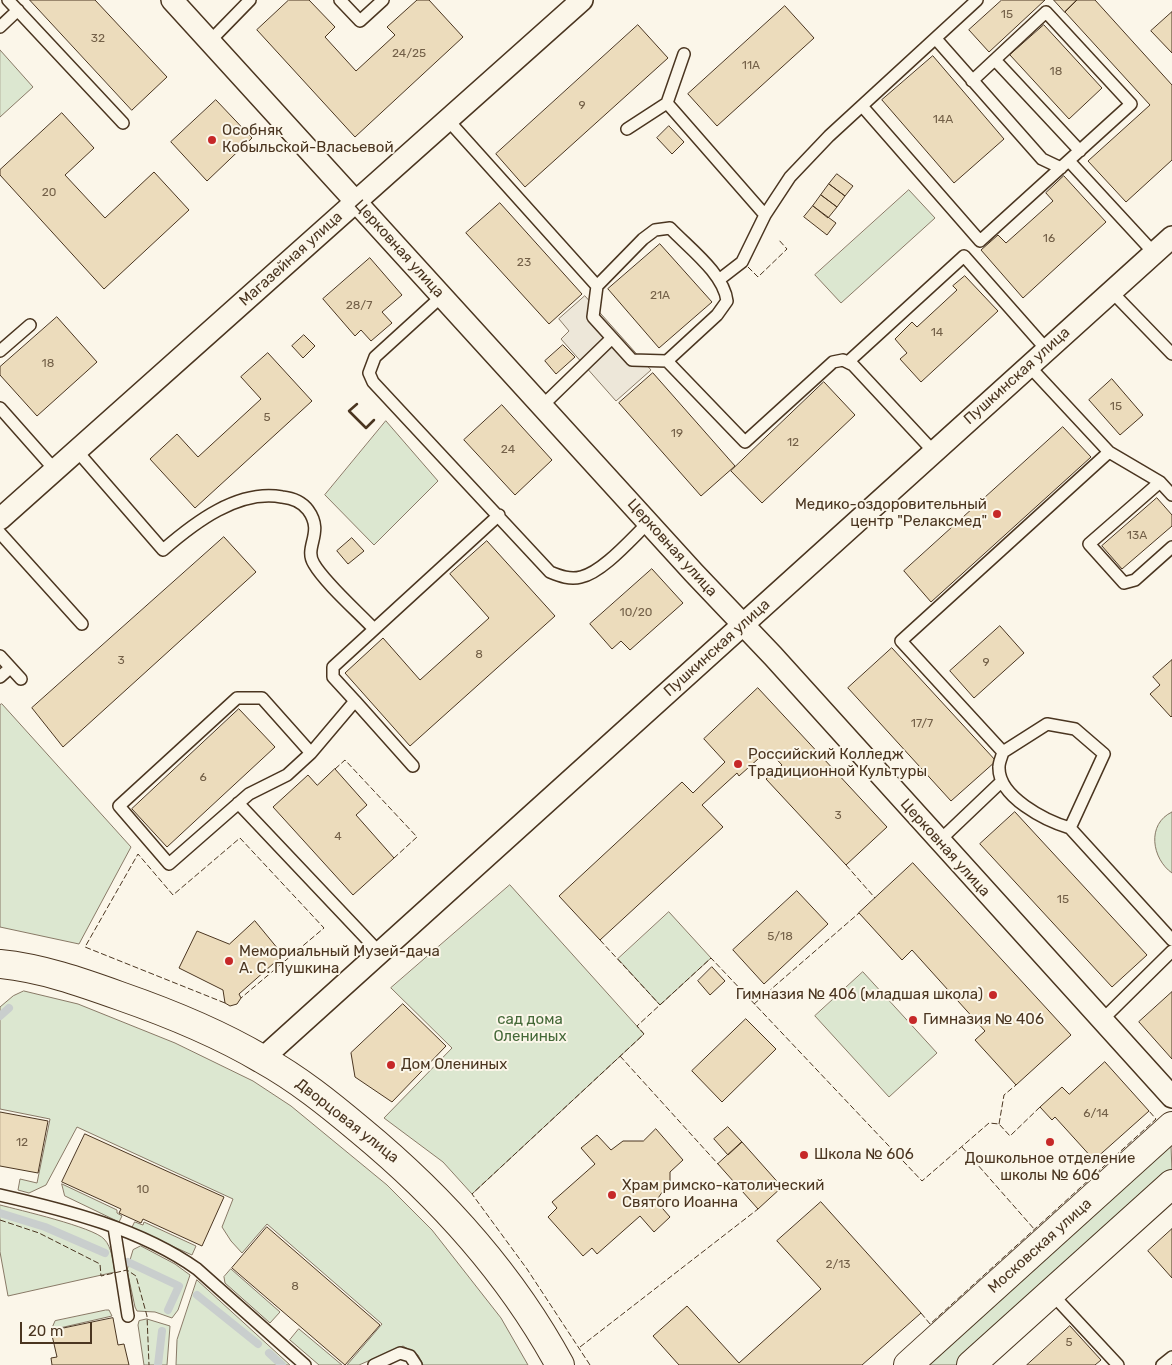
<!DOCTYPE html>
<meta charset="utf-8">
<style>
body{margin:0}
#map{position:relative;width:1172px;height:1365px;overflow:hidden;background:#fbf6e9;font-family:Rubik,sans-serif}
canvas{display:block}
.scale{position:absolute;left:20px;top:1322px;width:72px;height:22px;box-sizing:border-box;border:2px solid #4a3520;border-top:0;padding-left:6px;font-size:15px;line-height:18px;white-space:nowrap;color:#4a3520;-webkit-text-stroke:4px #fbf6e9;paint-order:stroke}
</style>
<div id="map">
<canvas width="1172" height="1365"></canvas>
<div class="scale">20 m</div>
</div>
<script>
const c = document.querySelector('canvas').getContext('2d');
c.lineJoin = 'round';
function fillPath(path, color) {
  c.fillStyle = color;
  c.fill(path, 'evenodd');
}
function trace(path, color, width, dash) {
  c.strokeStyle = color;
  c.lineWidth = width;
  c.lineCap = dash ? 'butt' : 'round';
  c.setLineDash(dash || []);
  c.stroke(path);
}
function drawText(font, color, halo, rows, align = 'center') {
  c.font = font + ' Rubik,sans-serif';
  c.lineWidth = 4;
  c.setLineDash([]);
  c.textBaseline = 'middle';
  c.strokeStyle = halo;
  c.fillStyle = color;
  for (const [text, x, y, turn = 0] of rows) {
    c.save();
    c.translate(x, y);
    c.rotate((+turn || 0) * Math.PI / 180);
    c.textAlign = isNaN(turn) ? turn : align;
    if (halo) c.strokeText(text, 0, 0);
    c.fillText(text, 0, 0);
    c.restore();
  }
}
const green = new Path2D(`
 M0,50L33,87L0,117Z
 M909,190L935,218L841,303L815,275Z
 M386,421L438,481L374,545L325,495Z
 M2,704L131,847L79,944L0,927V705Z
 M1172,812V873C1152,859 1146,824 1172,812Z
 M510,885L644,1034L472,1194L443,1162L384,1118L452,1048L391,988Z
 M669,912L711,958L660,1005L618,959Z
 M863,972L937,1053L889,1097L815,1016Z
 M24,991L78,1004L175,1043L253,1081L291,1106L387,1185L432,1230L501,1318L528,1365H423L418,1355L403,1346L359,1365H347L382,1324L267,1224L242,1253L231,1241L222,1227L233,1199L77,1127L46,1185L29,1193L18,1190L20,1179L37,1183L50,1119L0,1109V1007L13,996Z
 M1171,1145L1172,1173L959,1365H926Z
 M62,1184L117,1210V1213L122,1216L119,1222L65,1196Z
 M0,1205C19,1210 93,1227 104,1239C112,1247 113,1262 115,1272L8,1296L0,1252Z
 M135,1222L143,1225L144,1222L196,1246L192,1255L132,1228Z
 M141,1246L175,1264L190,1275L178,1310L172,1318L155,1312L137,1311L135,1307L127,1270L133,1250Z
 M231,1269L280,1312L270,1323L225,1283L224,1277Z
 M197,1280L290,1365H176L177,1340Z
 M106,1310H109L112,1316L51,1330L55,1321Z
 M147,1319L170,1326L167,1365H144L138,1325L139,1321Z
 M299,1329L342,1365H319L290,1340Z`);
const parking = new Path2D(`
 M585,296L651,370L616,401L561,339L569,331L559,319Z`);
const stream = new Path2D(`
 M0,1016L9,1008
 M0,1213L45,1227L105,1253
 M128,1262L179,1286L168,1310
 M197,1295L258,1344
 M269,1353L282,1365
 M158,1365L162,1331`);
const building = new Path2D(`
 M30,0H95L167,77L132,110Z
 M289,0H309L335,27L325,37L356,71L395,35L387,27L417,0H429L463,37L355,137L257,30Z
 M1002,0H1045L989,52L969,30Z
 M1054,0H1077L1065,12Z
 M1077,0H1095L1172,85V160L1126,202L1088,161L1150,105L1065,12Z
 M785,6L814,38L717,126L688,94Z
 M1172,12V53L1151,31Z
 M638,25L668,58L525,187L496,154Z
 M1044,25L1102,88L1069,119L1010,55Z
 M933,56L1004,139L954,183L882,100Z
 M216,100L252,138L207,181L171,142Z
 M62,113L94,148L65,175L105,218L154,172L189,210L104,289L0,175V170Z
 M669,126L684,142L672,154L657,138Z
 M837,174L853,186L845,196L829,184Z
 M1064,176L1106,222L1023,298L981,250L998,235L1006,243L1053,201L1046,193Z
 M829,184L845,196L837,207L821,195Z
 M821,195L837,207L828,218L813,206Z
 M500,203L582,294L549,324L466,233Z
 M813,206L836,223L827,235L804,217Z
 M660,244L712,302L659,348L608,289Z
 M370,258L402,295L382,312L392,323L371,341L361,330L355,336L323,299Z
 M965,276L998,311L921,382L900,359L907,353L895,339L912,322L917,327L957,290L953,286Z
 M57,317L97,362L37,416L0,375V367Z
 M304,335L315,346L303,358L292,346Z
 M563,345L575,357L556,374L545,361Z
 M268,353L312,401L195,508L150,459L177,434L198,457L261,399L241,377Z
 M653,373L735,466L701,496L619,403Z
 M1112,379L1143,415L1120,435L1089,400Z
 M824,382L855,415L762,503L731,471Z
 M502,405L552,460L515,495L464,440Z
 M1063,427L1091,457L931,602L904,571Z
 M1157,498L1172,515V526L1122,569L1102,546Z
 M224,537L256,572L63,747L32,708Z
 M352,538L364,551L348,564L337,551Z
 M487,541L555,616L410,746L345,673L383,638L420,680L489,618L450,574Z
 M652,569L683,603L630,650L621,641L612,649L590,624Z
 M1000,626L1024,653L974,698L950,671Z
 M892,648L996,761L951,801L848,688Z
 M1172,660V716L1171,717L1150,694L1160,685L1153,677Z
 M758,688L887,827L846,865L766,779L782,765L768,750L739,776L737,773L702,805L723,827L600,940L559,896L682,782L693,793L725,762L704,739Z
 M239,709L275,747L167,847L132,809Z
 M335,769L367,805L356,815L394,858L353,895L273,807L308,775L317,785Z
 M1015,812L1147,955L1112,987L980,844Z
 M913,863L1071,1035L1016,1085L975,1040L985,1031L912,950L902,960L859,913Z
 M797,891L828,924L764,984L733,950Z
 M255,921L283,955L239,994L241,998L237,1004L230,1006L225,1003L223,990L179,968L197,931L229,944Z
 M712,967L725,981L710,995L698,981Z
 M1172,992V1059L1139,1022Z
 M403,1004L446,1046L392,1102L355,1077L351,1053Z
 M746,1019L776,1049L722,1102L692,1071Z
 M1105,1062L1149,1111L1094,1160L1055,1117L1052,1120L1040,1107L1062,1087L1069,1094Z
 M0,1112L48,1121L38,1173L0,1166Z
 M728,1127L742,1142L728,1155L714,1139Z
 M656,1129L683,1160L670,1172V1181L656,1201L670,1217L654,1232L640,1216L597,1254L592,1248L583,1256L548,1217L557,1208L552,1202L595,1164L581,1148L597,1135L611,1150L623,1141H643Z
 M85,1134L224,1197L202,1246L143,1219L141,1223L119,1213L121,1209L62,1182Z
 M742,1142L782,1187L758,1209L718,1164Z
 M821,1202L921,1313L862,1365H679L653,1336L687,1306L739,1363L821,1289L777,1241Z
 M267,1227L380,1325L345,1365L232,1268Z
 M1172,1229V1278L1148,1251Z
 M113,1318L118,1345L124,1344L129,1365H52L51,1358L57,1357L51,1331Z
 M1070,1326L1101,1360L1095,1365H1027Z`);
const service = new Path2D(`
 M8,0L123,123
 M340,0L360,21L383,0
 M0,27L18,10
 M936,39L1042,159L1061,168
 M210,41L250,0
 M995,60L1080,151
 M667,103L765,215
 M862,106L980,241L1131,104L1046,12L972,81
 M447,119L597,286
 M627,129L667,103L684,54
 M1069,161L1154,253
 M670,228C689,248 724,274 727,301L717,315L667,361L632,360L593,317L597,286L643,239L655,230Z
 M720,279L742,262L765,215L790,177L829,136L977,0
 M1111,291L1172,354
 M442,296L375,357L369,373L373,382L550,572C560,576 570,580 581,577C603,572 632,538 649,522
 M0,351L30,325
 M667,361L745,442L833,362L843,360L853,365L934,452
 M848,362L964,256L1047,350
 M1029,366L1109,452L1160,482L1172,495
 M542,406L612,338
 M0,408L55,470
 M77,451L163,550C194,523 238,489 282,497C292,498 302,502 308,510C325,533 303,547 314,564C325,583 358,612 374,629
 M1109,452L901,641L1003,752C1002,756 999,762 999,767C998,797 1046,821 1070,828L1172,940
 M1160,482L1089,544L1124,583L1135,580L1172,547
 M0,533L82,624
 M0,656L21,679
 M0,677L10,668
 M355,701L333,677V667L499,515
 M1003,752L1047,724L1075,729L1104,754L1070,828
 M311,753L262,698H237L119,806L169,864L249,794L287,775L311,753L355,701L413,766
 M238,803L379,952
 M939,841L1002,781
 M1102,1020L1172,951
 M0,1195C66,1210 141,1229 197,1269L305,1365
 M114,1227L128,1316
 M1051,1293L1118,1365
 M374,1365L400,1353L410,1356L416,1365
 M1162,1365L1172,1357`);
const minor = new Path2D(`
 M172,0L694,573L773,656L1172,1097
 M0,519L582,0
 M262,1059L1172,237`);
const tertiary = new Path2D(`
 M908,1365L1172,1126
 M971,1365L1172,1184`);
const secondary = new Path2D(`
 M0,964C41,968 81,982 120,996C169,1013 218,1033 262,1059C298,1079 329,1104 360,1130C440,1196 510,1273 560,1365`);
const fence = new Path2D(`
 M748,267L758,277L787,249L778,239
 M335,769L345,760L417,837L394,858
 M846,865L875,898
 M600,940L660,1005
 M225,1003L85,947L138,854L173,895L240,838L324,928L241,998
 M754,1004L859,913
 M620,1056L718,1164
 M999,1124L1004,1095L1016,1085
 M962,1147L1035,1230
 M0,1220L39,1233L100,1264L101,1276L127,1270L136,1276L147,1316L149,1365
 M921,1313L930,1324L1156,1119L1149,1111
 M580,1347L758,1209
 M590,1365L527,1269L472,1194L644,1034L637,1026L711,958L922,1181L989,1123L999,1124L1010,1136L1040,1107`);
const wall = new Path2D(`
 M357,404L349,411L366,428L374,420`);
const markers = [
 [212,140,5,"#c62828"],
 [997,514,5,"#c62828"],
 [738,764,5,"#c62828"],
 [229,961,5,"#c62828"],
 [993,995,5,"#c62828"],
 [913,1020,5,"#c62828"],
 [391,1065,5,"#c62828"],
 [1050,1142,5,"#c62828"],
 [804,1155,5,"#c62828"],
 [612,1195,5,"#c62828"]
];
const numberNames = [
 ["15",1007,15],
 ["32",98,39],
 ["24/25",409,54],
 ["11А",751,66],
 ["18",1056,72],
 ["9",582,106],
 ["14А",943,120],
 ["20",49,193],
 ["16",1049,239],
 ["23",524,263],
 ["21А",660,296],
 ["28/7",359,306],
 ["14",937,333],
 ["18",48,364],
 ["15",1116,407],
 ["5",267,418],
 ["19",677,434],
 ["12",793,443],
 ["24",508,450],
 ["13А",1137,536],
 ["10/20",636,613],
 ["8",479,655],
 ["3",121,661],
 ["9",986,663],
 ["17/7",922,724],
 ["6",203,778],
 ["3",838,816],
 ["4",338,837],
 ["15",1063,900],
 ["5/18",780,937],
 ["6/14",1096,1114],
 ["12",22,1143],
 ["10",143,1190],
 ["2/13",838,1265],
 ["8",295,1287],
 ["5",1069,1343]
];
const poiNames = [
 ["Особняк",222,131],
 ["Кобыльской-Власьевой",222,148],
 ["Медико-оздоровительный",987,505,"right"],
 ["центр \"Релаксмед\"",987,522,"right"],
 ["Российский Колледж",748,755],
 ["Традиционной Культуры",748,772],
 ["Мемориальный Музей-дача",239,952],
 ["А. С. Пушкина",239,969],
 ["Гимназия № 406 (младшая школа)",983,995,"right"],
 ["Гимназия № 406",923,1020],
 ["Дом Олениных",401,1065],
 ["Школа № 606",814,1155],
 ["Дошкольное отделение",1050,1159,"center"],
 ["школы № 606",1050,1176,"center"],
 ["Храм римско-католический",622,1186],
 ["Святого Иоанна",622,1203]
];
const streetNames = [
 ["Церковная улица",399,249,48],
 ["Магазейная улица",291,259,-42],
 ["Пушкинская улица",1017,376,-42],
 ["Церковная улица",672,548,48],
 ["Пушкинская улица",717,648,-42],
 ["Церковная улица",945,848,48],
 ["Дворцовая улица",347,1121,38],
 ["Московская улица",1040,1246,-42]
];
const parkNames = [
 ["сад дома",530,1020],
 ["Олениных",530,1037]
];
fillPath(green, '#dce7d0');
trace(green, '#887966', 1);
fillPath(parking, '#ede7d9');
trace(parking, '#887966', 1);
trace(stream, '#c9cecd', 8);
fillPath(building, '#ecdcbc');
trace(building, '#4a3520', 1);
trace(service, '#4a3520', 14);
trace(minor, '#4a3520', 24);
trace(tertiary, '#4a3520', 30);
trace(secondary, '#4a3520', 30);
trace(service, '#fbf6e9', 11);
trace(minor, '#fbf6e9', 21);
trace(tertiary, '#fbf6e9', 28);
trace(secondary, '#fbf6e9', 28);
trace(fence, '#4a3520', 1, [6, 2.5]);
trace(wall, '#4a3520', 2.5);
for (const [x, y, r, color] of markers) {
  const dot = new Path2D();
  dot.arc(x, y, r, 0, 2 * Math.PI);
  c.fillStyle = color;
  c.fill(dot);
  trace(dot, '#fbf6e9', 2);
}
drawText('12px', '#725f47', null, numberNames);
drawText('15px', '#4a3520', '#fbf6e9', poiNames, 'left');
drawText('15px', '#4a3520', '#fbf6e9', streetNames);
drawText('15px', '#436837', '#fbf6e9', parkNames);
</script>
